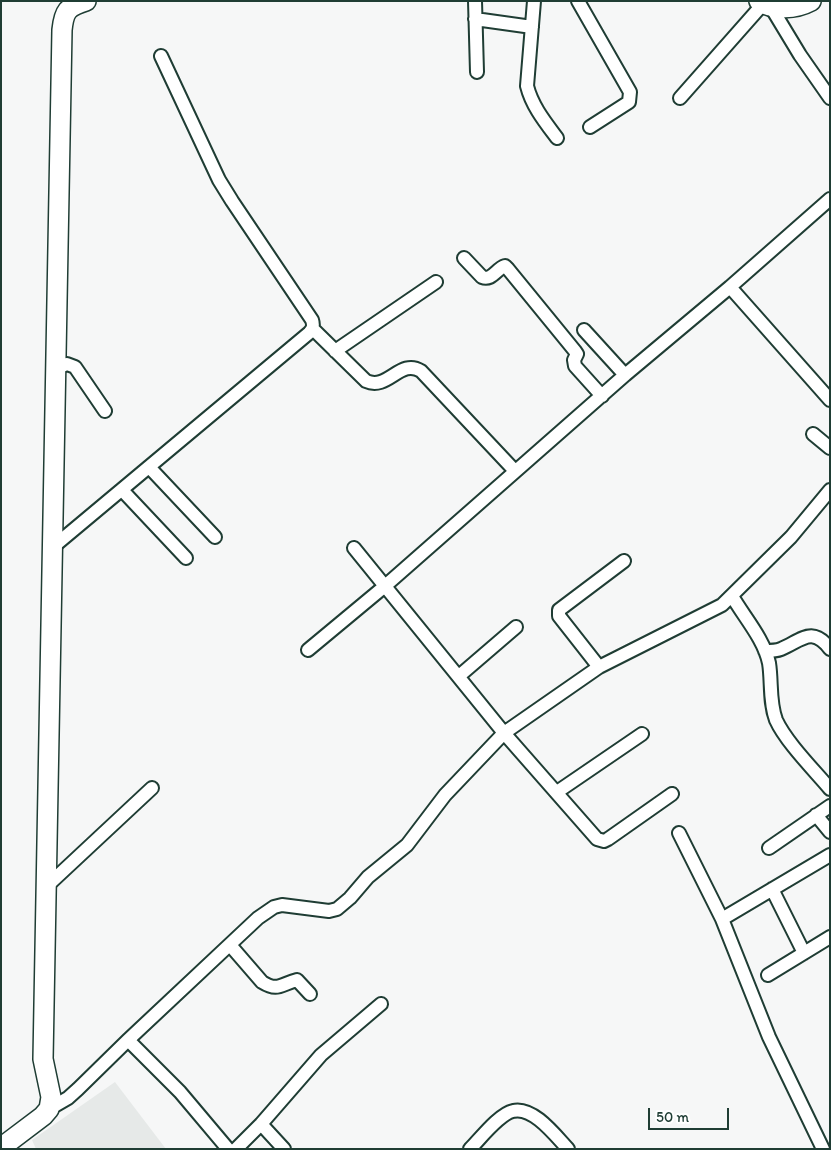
<!DOCTYPE html>
<style>
body{margin:0}
#map{position:relative;width:831px;height:1150px;overflow:hidden;background:#f6f7f7;font-family:Itim,sans-serif}
canvas{display:block}
.frame{position:absolute;inset:0;border:2px solid #1f3d34;pointer-events:none}
.scale{position:absolute;left:648px;top:1108px;width:81px;height:22px;box-sizing:border-box;border:2px solid #1f3d34;border-top:0;padding-left:6px;font-size:15px;line-height:18px;white-space:nowrap;color:#1f3d34;-webkit-text-stroke:4px #fff;paint-order:stroke}
</style>
<div id="map">
<canvas width="831" height="1150"></canvas>
<div class="frame"></div>
<div class="scale">50 m</div>
</div>
<script>
const c = document.querySelector('canvas').getContext('2d');
c.lineJoin = 'round';
function fillPath(path, color) {
  c.fillStyle = color;
  c.fill(path, 'evenodd');
}
function trace(path, color, width, dash) {
  c.strokeStyle = color;
  c.lineWidth = width;
  c.lineCap = dash ? 'butt' : 'round';
  c.setLineDash(dash || []);
  c.stroke(path);
}
const built = new Path2D(`
 M115,1082L166,1149H36L32,1140Z`);
const street = new Path2D(`
 M475,1L477,72
 M534,1L527,86C532,106 545,122 557,138
 M578,1L630,92L629,102L590,127
 M771,7L800,55L830,98
 M475,19L532,27
 M680,98L763,4
 M464,258L482,277C492,281 496,269 505,266L508,269L575,351L577,354L574,360L575,366L602,396
 M730,287L830,400
 M313,329L366,381C388,391 400,358 421,371L515,471
 M584,330L625,375
 M335,351L436,282
 M56,368L67,364L75,367L105,411
 M813,434L830,448
 M149,467L215,537
 M122,490L186,558
 M53,547L309,333C313,329 314,326 312,320L232,201L219,180L161,56
 M354,548L504,733L597,839L604,841L608,839L672,794
 M732,596C744,617 764,639 769,663C772,681 769,702 776,720C786,742 814,770 830,789
 M308,650L385,586L625,375L730,287L830,199
 M765,651C770,651 776,651 781,649C801,641 812,625 830,649
 M599,667L559,616V610L624,561
 M459,676L516,627
 M557,792L642,734
 M816,815L830,832
 M679,833L722,919L769,1037L823,1149
 M769,848L830,806
 M47,886L152,788
 M772,889L804,953
 M722,919L830,855
 M230,945L262,982C278,992 281,984 297,980L310,994
 M768,975L830,937
 M128,1040L180,1092L228,1149
 M49,1109L68,1098L78,1089L128,1040L258,918L274,907L282,905L329,911L337,909L350,898L368,877L407,845L445,795L504,733L599,667L722,605L791,537L830,490
 M261,1124L284,1149
 M236,1149L261,1124L321,1055L381,1004
 M470,1149C480,1139 499,1114 513,1111C533,1106 555,1135 568,1149`);
const secondary = new Path2D(`
 M759,1C774,11 796,9 811,1
 M2,1147L43,1116L49,1109L51,1097L43,1059L62,30C64,11 67,7 86,1`);
fillPath(built, '#e6e9e8');
trace(street, '#1f3d34', 16);
trace(secondary, '#1f3d34', 22);
trace(street, '#fff', 12);
trace(secondary, '#fff', 19);
</script>
